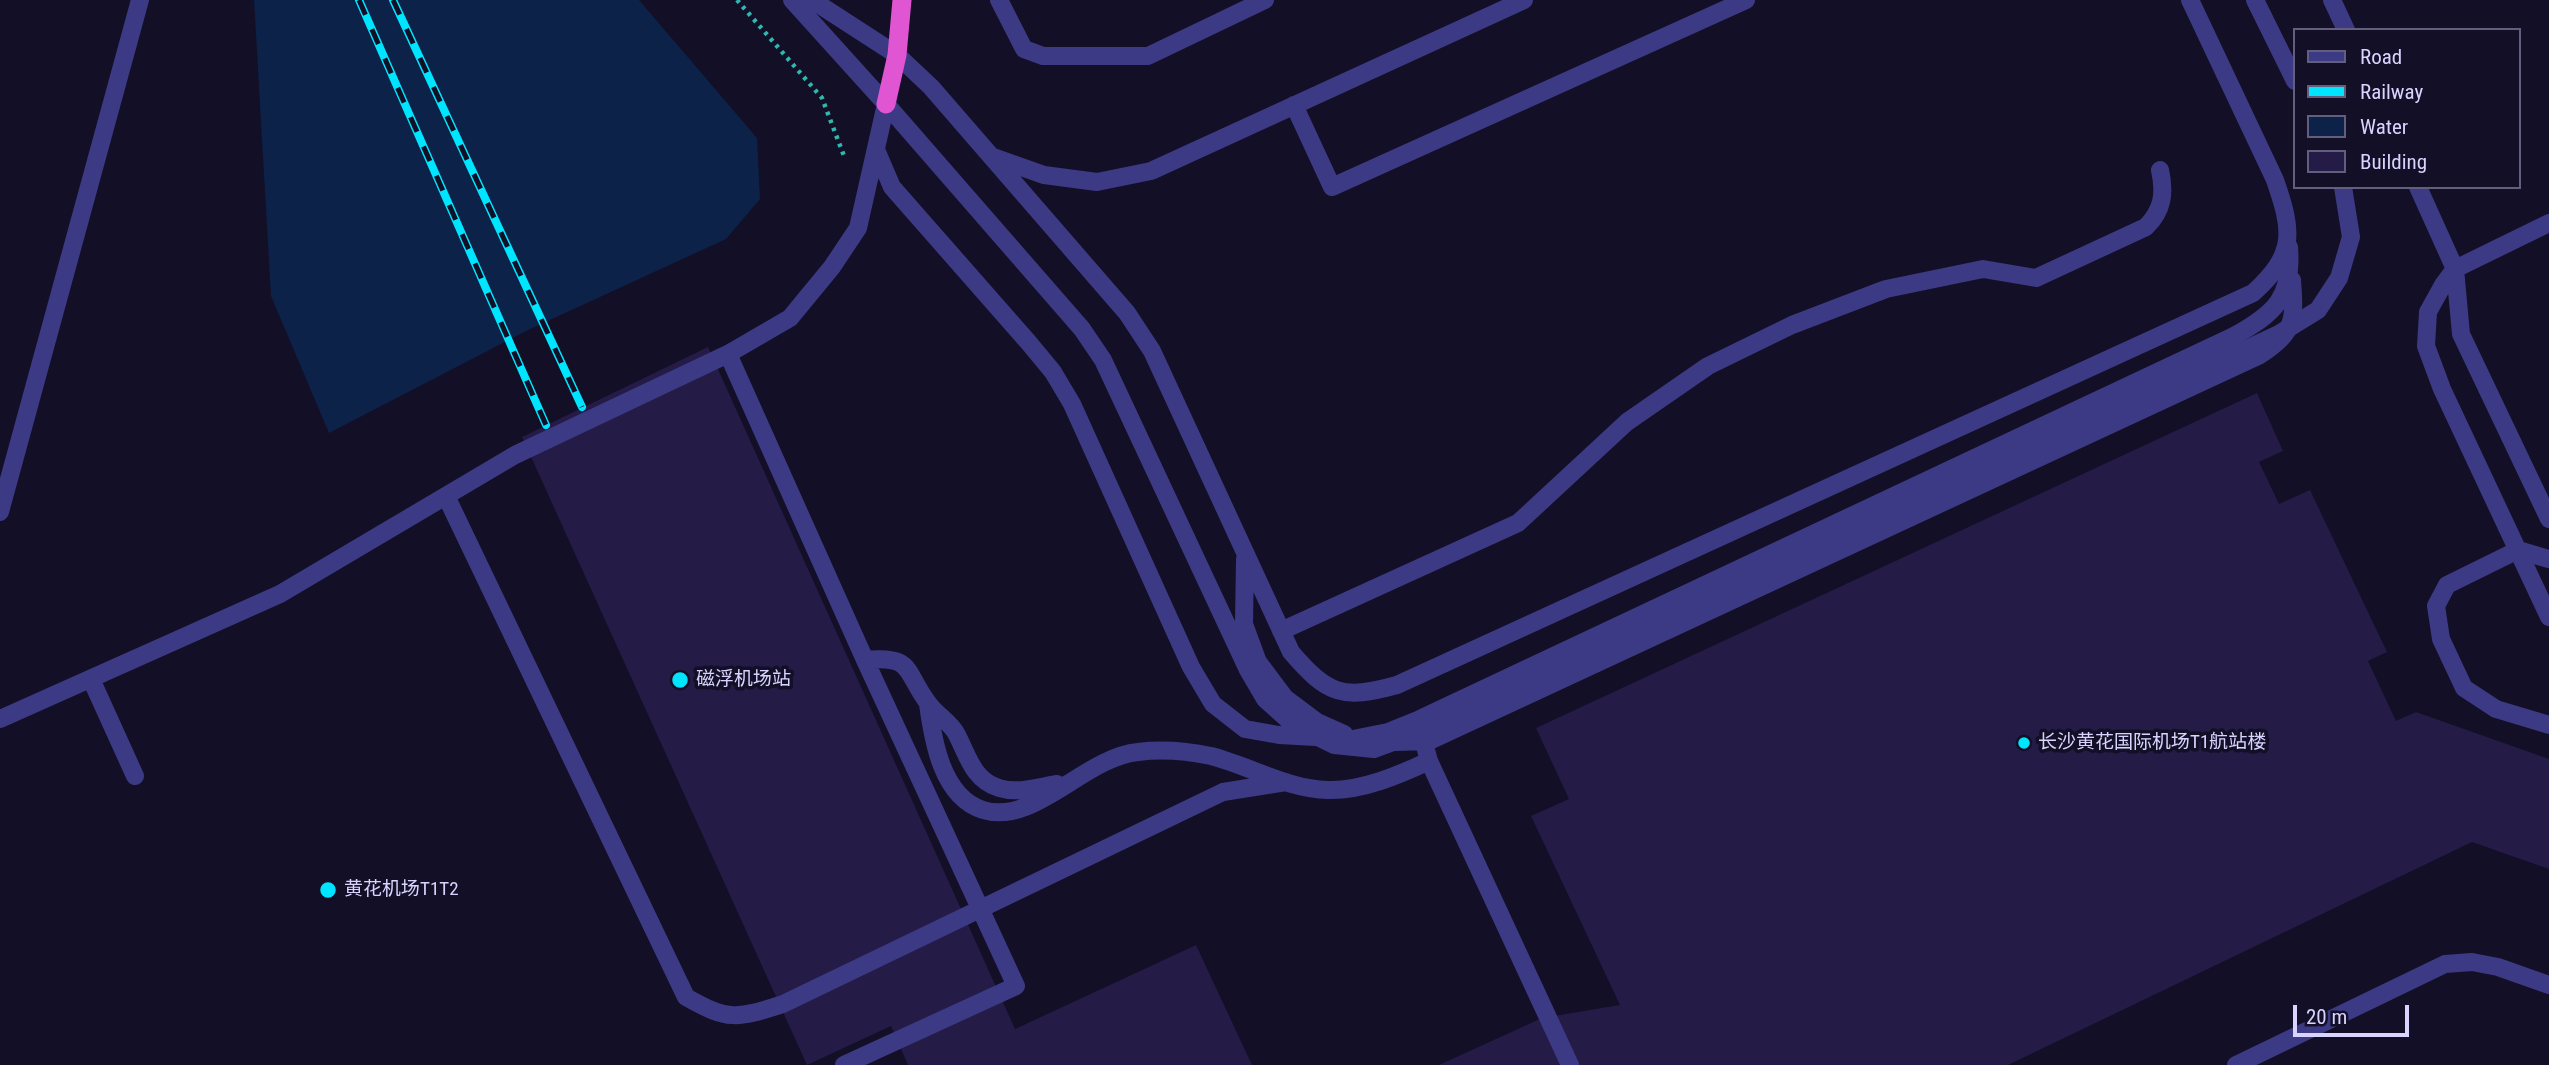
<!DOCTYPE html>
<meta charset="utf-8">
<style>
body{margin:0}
#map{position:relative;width:2549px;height:1065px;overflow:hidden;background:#130f26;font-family:"Roboto Condensed",sans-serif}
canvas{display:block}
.legend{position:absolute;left:2293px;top:28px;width:228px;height:161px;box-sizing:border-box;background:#130f26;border:2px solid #625e7d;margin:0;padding:9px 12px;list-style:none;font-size:21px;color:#d9d4ff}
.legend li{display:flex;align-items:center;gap:14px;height:35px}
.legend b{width:35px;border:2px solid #625e7d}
.scale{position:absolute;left:2293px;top:1005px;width:116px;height:32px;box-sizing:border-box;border:4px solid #d9d4ff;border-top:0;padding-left:9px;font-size:21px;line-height:24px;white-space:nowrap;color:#d9d4ff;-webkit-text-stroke:5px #130f26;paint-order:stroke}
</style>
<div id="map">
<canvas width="2549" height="1065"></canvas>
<ul class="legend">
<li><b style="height:9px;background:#3d3a85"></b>Road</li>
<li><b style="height:9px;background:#00e5ff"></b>Railway</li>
<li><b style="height:19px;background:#0c2248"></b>Water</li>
<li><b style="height:19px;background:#241b47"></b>Building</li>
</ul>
<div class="scale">20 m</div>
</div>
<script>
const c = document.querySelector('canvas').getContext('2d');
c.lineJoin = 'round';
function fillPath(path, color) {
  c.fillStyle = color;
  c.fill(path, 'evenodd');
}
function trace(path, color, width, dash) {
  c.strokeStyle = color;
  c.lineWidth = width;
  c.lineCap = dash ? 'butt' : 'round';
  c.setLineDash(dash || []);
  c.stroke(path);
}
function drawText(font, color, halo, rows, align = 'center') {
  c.font = font + ' "Roboto Condensed","Noto Sans SC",sans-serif';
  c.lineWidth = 7;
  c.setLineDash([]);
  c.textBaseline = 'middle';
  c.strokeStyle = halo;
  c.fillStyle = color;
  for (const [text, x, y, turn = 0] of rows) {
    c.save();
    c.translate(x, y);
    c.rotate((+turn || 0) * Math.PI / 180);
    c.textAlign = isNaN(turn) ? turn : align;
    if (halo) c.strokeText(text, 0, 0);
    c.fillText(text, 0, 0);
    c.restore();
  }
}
const water = new Path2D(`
 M254,0H639L757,138L760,199L726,239L526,331L329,433L271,296Z`);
const building = new Path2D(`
 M708,347L1015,1029L1196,945L1252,1065H908L891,1026L807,1065L522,437Z
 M2257,393L2283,451L2259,462L2279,504L2310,490L2387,652L2368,661L2396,721L2416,712L2549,759V869L2472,842L2008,1065H1439L1542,1018L1620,1005L1531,816L1569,799L1536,728Z`);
const path = new Path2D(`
 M737,0L822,98L844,156`);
const service = new Path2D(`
 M812,0L897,55L931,87L1127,313L1152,351L1291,652C1328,695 1342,700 1397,685L2253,293C2296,254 2293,232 2275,180L2190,0
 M999,0L1024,49L1043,56H1148L1265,0
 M2332,0L2346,30
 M1294,105L1332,187L1746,0
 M877,152L892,187L1029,343L1053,372L1072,404L1191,667L1213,704L1245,729L1279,735L1353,739L1388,732L1420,719L2232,337C2275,314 2293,297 2289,247
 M993,157L1044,175L1097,182L1151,171L1524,0
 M2418,187L2455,269L2461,334L2549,519
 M2549,223L2455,269L2443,285L2428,312L2426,346L2442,389L2549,617
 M728,354L865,660L1016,986L844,1065
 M446,496L686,997C728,1021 737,1019 783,1004L1223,792L1286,782
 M0,512L140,0
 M1245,559L1244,624L1258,662L1285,698L1317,722L1344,734
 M2549,559L2518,550L2447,585L2436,606L2441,639L2464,688L2496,709L2549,725
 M1281,631L1518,523L1627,422L1708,366L1792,325L1886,289L1983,269L2036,278L2146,227C2163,210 2165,193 2160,170
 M865,660C914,655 904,671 928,703C936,715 951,722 957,735C968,756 973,780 999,788C1018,794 1038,787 1057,784
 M91,679L135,776
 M928,704C933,741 942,797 983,810C1034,826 1085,757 1138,752C1162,749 1187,751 1211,756C1250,766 1287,789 1328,790C1362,791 1399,775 1429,761
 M0,719L280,594L515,455L728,354L790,318L832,267L858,228L886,104
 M1395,742L1429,741L2260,355C2295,332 2295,320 2292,280
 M1426,750L1429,761L1570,1065
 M2236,1065L2445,964L2472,962L2498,967L2549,985`);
const tertiary = new Path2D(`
 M792,0L886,104L1082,329L1103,360L1248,670L1265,699L1295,726L1334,745L1374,749L1431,728L2279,334L2318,310L2339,278L2351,237L2343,187
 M2255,0L2295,81`);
const trunk = new Path2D(`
 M886,104L897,55L902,0`);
const rail = new Path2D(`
 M359,0L546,425
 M393,0L582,407`);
const markers = [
 [680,680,9,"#00e5ff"],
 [2024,743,7,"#00e5ff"],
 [328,890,9,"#00e5ff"]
];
const poiNames = [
 ["磁浮机场站",696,680],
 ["长沙黄花国际机场T1航站楼",2038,743],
 ["黄花机场T1T2",344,890]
];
fillPath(water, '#0c2248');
fillPath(building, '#241b47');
trace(path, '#2fb8b0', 4.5, [3.5, 5]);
trace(service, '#3d3a85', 18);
trace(tertiary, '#3d3a85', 18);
trace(trunk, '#e055d1', 19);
trace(rail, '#00e5ff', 8);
trace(rail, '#130f26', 5, [16]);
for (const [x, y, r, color] of markers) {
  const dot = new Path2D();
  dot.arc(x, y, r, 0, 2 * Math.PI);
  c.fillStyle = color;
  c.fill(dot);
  trace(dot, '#130f26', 2.5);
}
drawText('19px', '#d9d4ff', '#130f26', poiNames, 'left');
</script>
